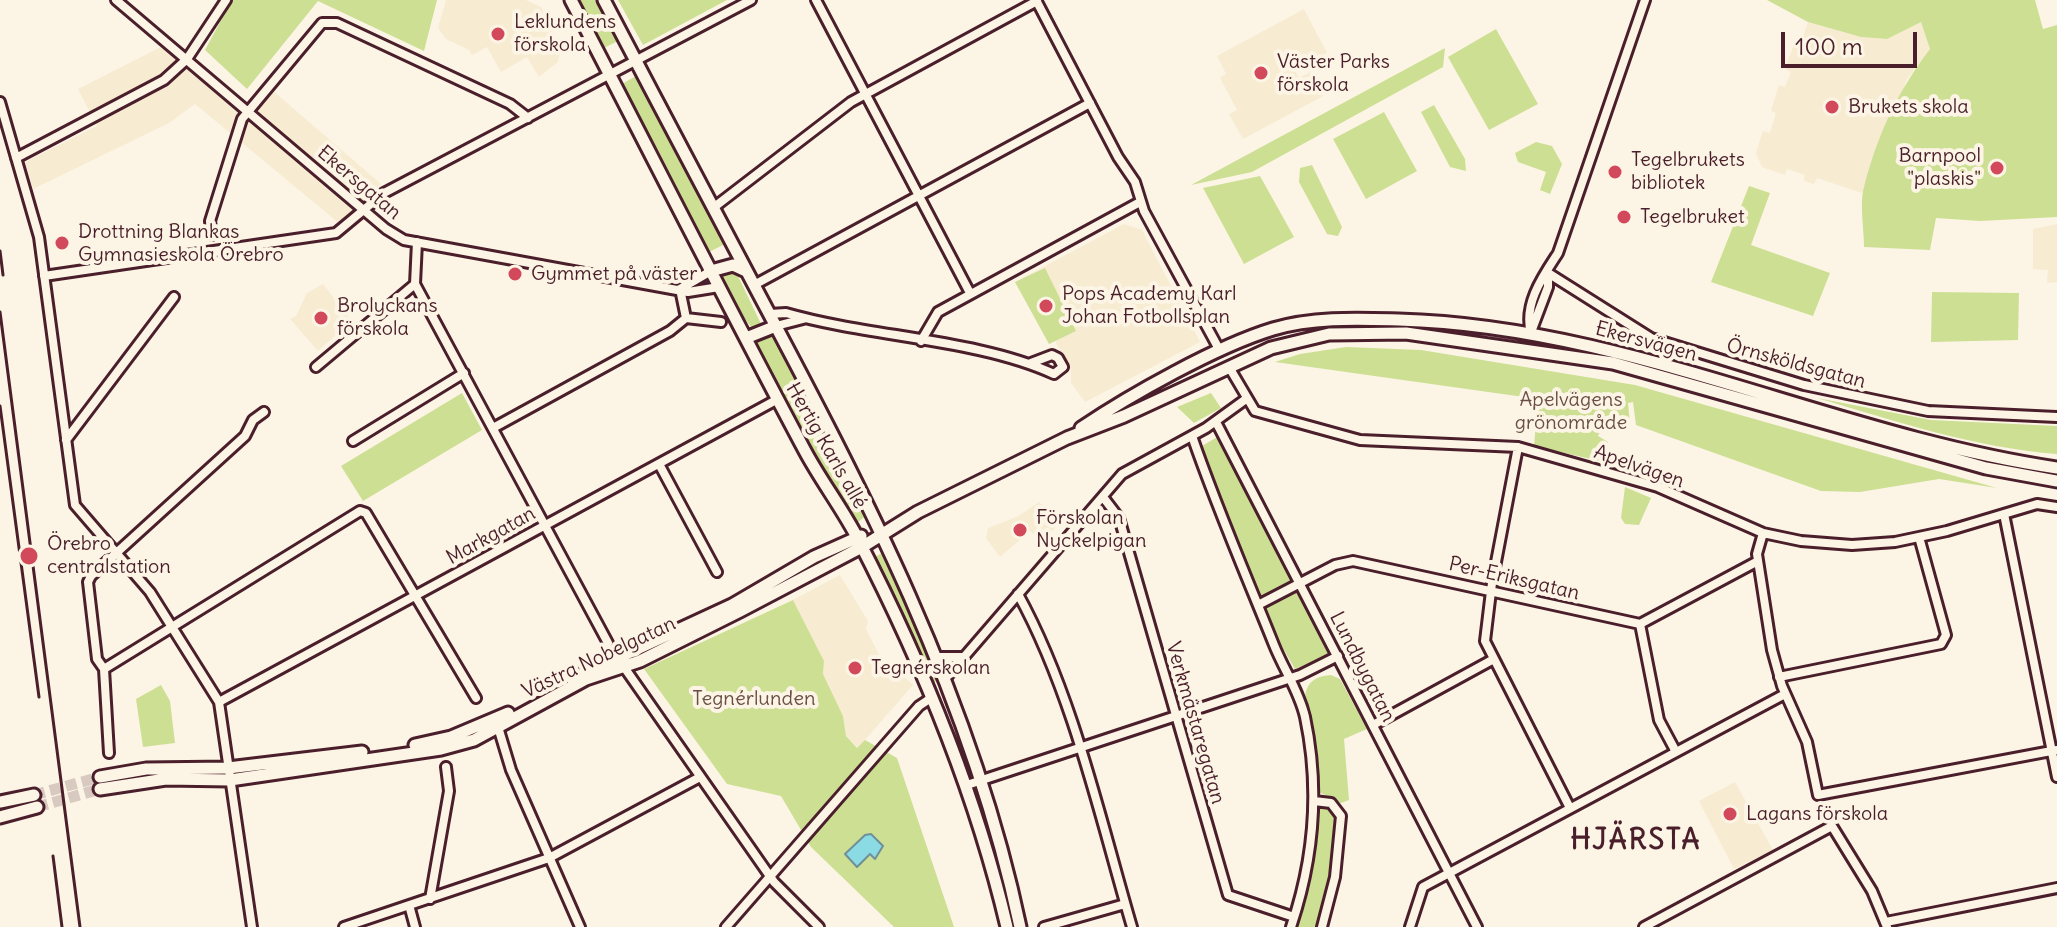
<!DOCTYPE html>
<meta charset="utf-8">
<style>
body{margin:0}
#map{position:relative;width:2057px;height:927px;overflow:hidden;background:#fcf5e5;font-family:Delius,sans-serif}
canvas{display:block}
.scale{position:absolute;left:1781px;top:32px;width:136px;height:36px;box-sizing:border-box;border:4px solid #4a1f2b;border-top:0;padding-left:10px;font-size:24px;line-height:28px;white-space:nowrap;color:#4a1f2b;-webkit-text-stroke:6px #fcf5e5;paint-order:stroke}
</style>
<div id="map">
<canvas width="2057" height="927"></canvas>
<div class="scale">100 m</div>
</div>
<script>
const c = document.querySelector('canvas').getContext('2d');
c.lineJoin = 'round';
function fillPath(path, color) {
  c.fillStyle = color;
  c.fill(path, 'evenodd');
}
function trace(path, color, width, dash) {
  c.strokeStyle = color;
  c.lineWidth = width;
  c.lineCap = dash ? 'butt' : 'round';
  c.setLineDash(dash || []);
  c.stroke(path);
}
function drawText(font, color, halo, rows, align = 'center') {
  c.font = font + ' Delius,sans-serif';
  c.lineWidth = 8;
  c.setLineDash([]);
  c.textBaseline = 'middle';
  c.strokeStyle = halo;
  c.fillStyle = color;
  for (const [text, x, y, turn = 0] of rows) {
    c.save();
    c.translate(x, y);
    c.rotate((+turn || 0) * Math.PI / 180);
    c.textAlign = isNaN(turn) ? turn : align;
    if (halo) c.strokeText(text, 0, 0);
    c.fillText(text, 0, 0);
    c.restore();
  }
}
const built = new Path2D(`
 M446,0H526L541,7L561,47L558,62L539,77L527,57L501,72L487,47L472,55L469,50L446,39L438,28Z
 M1304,9L1327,53L1295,70L1299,78L1310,72L1323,96L1243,139L1229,114L1237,110L1220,78L1226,74L1217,56Z
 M1921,21L1930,49L1907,79L1862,193L1817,178L1814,184L1804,181L1805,175L1787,169L1785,175L1762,167L1756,153L1763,131L1770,133L1776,113L1771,111L1779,85L1785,87L1791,72L1785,69L1794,44L1800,46L1808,22L1861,37L1887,39Z
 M165,45L250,117L272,90L381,184L340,224L195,104L169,123L33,189L25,162L97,126L78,89Z
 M1124,224L1142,230L1200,342L1085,402L1071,383V370L1055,341L1049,344L1015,282Z
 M2057,224V282L2047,283L2048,270L2033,269V229Z
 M323,284L352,321L318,351L290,319L296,316L307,293Z
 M1039,502L1049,510L1044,516L1056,527L1043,542L1030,531L1000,557L986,538L988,528L1019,516Z
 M840,575L868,621L866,629L893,682L901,674L913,685L858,748L846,736L843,716L823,674L824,661L793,600Z
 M1735,782L1773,850L1734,869L1699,801Z`);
const green = new Path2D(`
 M232,0H437L424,51L318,1L247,89L205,50Z
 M577,0H597L618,41L602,49Z
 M618,0H727L643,45Z
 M1767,0H2035L2043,29L2057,25V217L1980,221L1936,218L1930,250L1864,247C1864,230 1860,206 1863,191C1876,138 1897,92 1930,49L1921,22L1887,39L1861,37L1808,22Z
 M1496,29L1538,104L1489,130L1448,57Z
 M1445,48L1443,67L1252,172L1191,185Z
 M638,75L725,244L707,253L620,85Z
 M1434,105L1465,159L1466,171L1450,167L1421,112Z
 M1384,112L1417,171L1366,199L1333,139Z
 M1536,142L1552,146L1562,164L1550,194L1540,190L1546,172L1518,162L1515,153Z
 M1312,165L1342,227L1338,236L1327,234L1299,182L1300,168Z
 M1260,176L1294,237L1244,264L1203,188Z
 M1749,186L1770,193L1751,245L1830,273L1813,316L1711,282Z
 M1045,268L1076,331L1049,344L1015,282Z
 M726,270L737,274L763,328H752L732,303L720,276Z
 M1932,292L2019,293L2018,340L1931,342Z
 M773,334L869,513L857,523L822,469L753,341Z
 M1346,347L1421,350L1635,385L1997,488L1939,479L1860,492L1821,491L1636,425L1633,402L1628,403L1630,424L1606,418L1598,436L1608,442L1600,461L1534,446L1538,399L1275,362L1300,354Z
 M462,393L482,430L363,501L341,466Z
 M1211,393L1221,408L1194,423L1177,407Z
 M1817,398L1931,420L2057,426V454C1976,448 1895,421 1817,398Z
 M1219,436L1330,656L1295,669L1270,626L1202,446Z
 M1625,487L1651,498L1639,525L1625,524L1621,518Z
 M882,553L939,679L934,683L873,558Z
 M793,600L824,661L823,674L843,716L846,736L857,748L865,740L897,758L954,927H894L811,847L781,796L727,784L644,669Z
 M1331,675L1340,679L1367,729L1344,739L1349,800L1341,803L1317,791C1316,773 1302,701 1306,691C1310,679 1319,676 1331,675Z
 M161,685L170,701L175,743L143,747L136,699Z
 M1326,805L1334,810L1336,817L1332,860L1316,927H1295L1309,877L1317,809Z`);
const water = new Path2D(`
 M871,834L883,846L875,859L870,854L857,867L845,854L865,835Z`);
const secondaryTunnel = new Path2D(`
 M34,795L100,777
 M37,807L100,789`);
const street = new Path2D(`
 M116,0L386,229L404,240L688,292L719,287
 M816,0L970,293
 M1036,0L1118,157L1135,182L1144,211L1220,351
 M0,102L39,237L75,505L150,592L219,702L252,927
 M16,158L164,80L187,59L226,0
 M713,208L851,102L1037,1
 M212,235L210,221L242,119L322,23H337L510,104L528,118
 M417,242L415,284L608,643
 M1548,273L1651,338L1804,385L1928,411L2057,417
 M44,276L336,233L384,193L751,0
 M754,285L1090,103
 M680,289L711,271
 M680,289L686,318
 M770,314L786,313C869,337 978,339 1054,374L1063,367L1058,358L1052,355L1031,363
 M776,326L803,319
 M1531,332L1548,287V273
 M1531,333C1523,304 1543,276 1558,253L1645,0
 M921,341L938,312L1140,202
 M316,367L415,284
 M1229,367L1255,411L1360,440L1518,447L1658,487L1763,533L1801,541L1852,545L1895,542L1947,531L2037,504L2057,507
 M1216,422L1477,927
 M493,428L670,331L686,318L721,322
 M1192,436C1216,506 1246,575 1274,645C1284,670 1299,691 1305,717C1320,788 1314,859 1291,927
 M66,440L174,297
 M353,441L464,373
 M1518,447L1492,583L1485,641L1570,808
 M659,464L717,572
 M1103,497L1119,518L1228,895L1294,917
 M2004,514L2057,777
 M1763,533L1757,554L1772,650L1782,686L1807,742L1818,795L2057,750
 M1018,594C1073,694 1100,818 1132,927
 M1258,605L1335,565L1353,561L1640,624L1758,561
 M1640,624L1659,720L1676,752
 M936,657H961
 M624,667L774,882L819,927
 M104,669L360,511L366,513L476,698
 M1779,677L1941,644L1946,635L1919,537
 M945,679L1122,474L1206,428L1246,399
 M219,702L778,399
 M1373,725L1492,660
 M498,727L511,770L580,927
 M109,753L104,669L97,659L88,582L91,576L245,436L253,420L264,412
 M967,785L1300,675L1338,656
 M1314,801L1331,803L1341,816L1335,877L1322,927
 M430,899L449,791L446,767
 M409,905L415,927
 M1886,922L2057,888
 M344,927L549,858L700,777
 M726,927L919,706L931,698
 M1044,927L1125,904
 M1410,927L1423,887L1785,694
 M1644,927L1832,826L1872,891L1887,927`);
const secondary = new Path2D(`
 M571,0C649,150 725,301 805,451C821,481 842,508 858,539C922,663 975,791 1007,927
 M604,0C654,95 703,190 754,285C863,490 972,697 1020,927
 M711,271L733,265L746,271
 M746,338L776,326
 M1081,428C1130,395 1217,346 1273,329C1314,317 1358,319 1399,320C1627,326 1834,435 2057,468
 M572,679L732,605L814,557L861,536
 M415,745L451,737L508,713
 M100,777L146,769L228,768L362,752
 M100,789L166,779L230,780L441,749L474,740L586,679L640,661L740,611L862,547L918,512L1067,438L1124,416L1271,348L1329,334L1406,333L1613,363L1986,468L2057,481
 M0,802L34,795
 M0,817L37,807`);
const rail = new Path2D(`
 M0,251L3,275
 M0,312L80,927
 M0,406L39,697
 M53,856L62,927`);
const markers = [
 [498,34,8,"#d1495b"],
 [1261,73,8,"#d1495b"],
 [1832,107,8,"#d1495b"],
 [1997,168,8,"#d1495b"],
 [1615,172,8,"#d1495b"],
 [1624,217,8,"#d1495b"],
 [62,243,8,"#d1495b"],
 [515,274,8,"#d1495b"],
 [1046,306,8,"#d1495b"],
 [321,318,8,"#d1495b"],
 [1020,530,8,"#d1495b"],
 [29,556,10,"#d1495b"],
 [855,668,8,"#d1495b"],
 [1730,814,8,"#d1495b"]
];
const poiNames = [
 ["Leklundens",514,22],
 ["förskola",514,45],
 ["Väster Parks",1277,62],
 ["förskola",1277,85],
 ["Brukets skola",1848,107],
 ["Barnpool",1981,156,"right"],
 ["\"plaskis\"",1981,179,"right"],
 ["Tegelbrukets",1631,160],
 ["bibliotek",1631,183],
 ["Tegelbruket",1640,217],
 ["Drottning Blankas",78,232],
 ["Gymnasieskola Örebro",78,255],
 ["Gymmet på väster",531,274],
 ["Pops Academy Karl",1062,294],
 ["Johan Fotbollsplan",1062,317],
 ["Brolyckans",337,306],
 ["förskola",337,329],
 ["Förskolan",1036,518],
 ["Nyckelpigan",1036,541],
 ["Örebro",47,544],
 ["centralstation",47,567],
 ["Tegnérskolan",871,668],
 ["Lagans förskola",1746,814]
];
const streetNames = [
 ["Ekersgatan",359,183,40],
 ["Ekersvägen",1646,342,15],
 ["Örnsköldsgatan",1796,364,15],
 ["Hertig Karls allé",826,446,60],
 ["Apelvägen",1639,467,19],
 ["Markgatan",491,536,-29],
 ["Per-Eriksgatan",1514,579,13],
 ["Västra Nobelgatan",599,658,-25],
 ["Lundbygatan",1362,667,63],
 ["Verkmästaregatan",1195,723,74]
];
const parkNames = [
 ["Apelvägens",1571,400],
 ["grönområde",1571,423],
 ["Tegnérlunden",754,699]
];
const districtNames = [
 ["HJÄRSTA",1636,841]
];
fillPath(built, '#f7ebd1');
fillPath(green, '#cddf93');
fillPath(water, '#8adbe3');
trace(water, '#709099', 2);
trace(secondaryTunnel, '#d8cac0', 11, [11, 5.5]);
trace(street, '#4a1f2b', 14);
trace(secondary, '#4a1f2b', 17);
trace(street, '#fcf5e5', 8);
trace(secondary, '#fcf5e5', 11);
trace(rail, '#4a1f2b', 3);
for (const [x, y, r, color] of markers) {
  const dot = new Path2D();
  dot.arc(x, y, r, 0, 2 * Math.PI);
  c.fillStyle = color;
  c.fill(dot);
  trace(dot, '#fcf5e5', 3);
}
drawText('20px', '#4a1f2b', '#fcf5e5', poiNames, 'left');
drawText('20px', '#4a1f2b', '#fcf5e5', streetNames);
drawText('20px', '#6b4f45', '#fcf5e5', parkNames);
c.letterSpacing = '2px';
drawText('bold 28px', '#4a1f2b', '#fcf5e5', districtNames);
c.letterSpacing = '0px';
</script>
